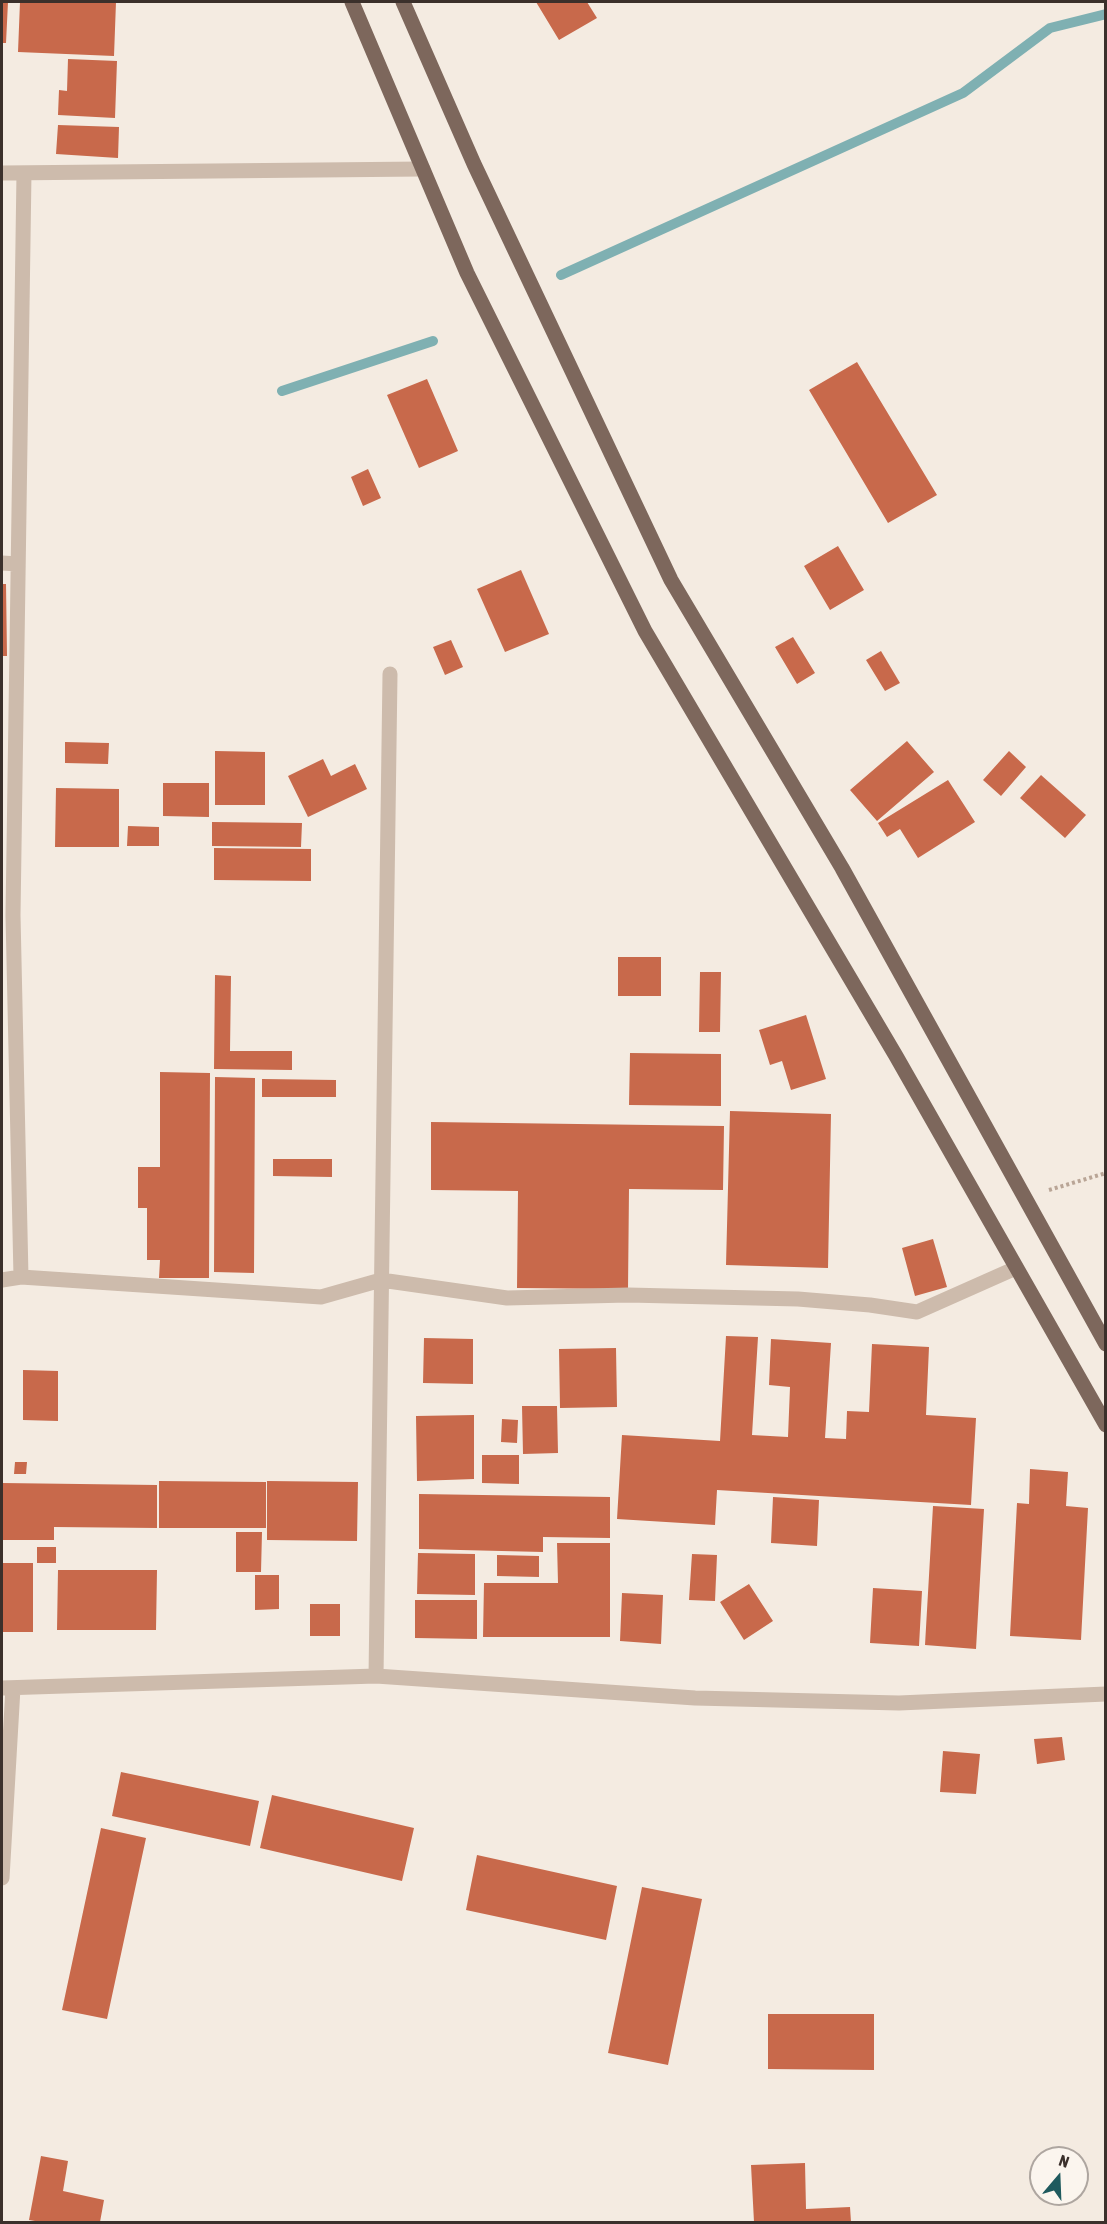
<!DOCTYPE html>
<style>
body{margin:0}
#map{position:relative;width:1107px;height:2224px;overflow:hidden;background:#f4ebe1;font-family:"Asap Condensed",sans-serif}
canvas{display:block}
.frame{position:absolute;inset:0;border:3px solid #3b302b;pointer-events:none}
.north{position:absolute;left:1029px;top:2146px;width:60px;height:60px;box-sizing:border-box;background:#fbf5ee;border:2px solid #aea6a0;border-radius:50%;rotate:19deg;font-size:16px;font-weight:700;line-height:24px;text-align:center;color:#3b302b}
.north::after{content:'';display:block;margin:auto;width:21px;height:27px;background:#1f5a5e;clip-path:polygon(50% 0,100% 100%,50% 72%,0 100%)}
</style>
<div id="map">
<canvas width="1107" height="2224"></canvas>
<div class="frame"></div>
<div class="north">N</div>
</div>
<script>
const c = document.querySelector('canvas').getContext('2d');
c.lineJoin = 'round';
function trace(path, color, width, dash) {
  c.strokeStyle = color;
  c.lineWidth = width;
  c.lineCap = dash ? 'butt' : 'round';
  c.setLineDash(dash || []);
  c.stroke(path);
}
function fillPath(path, color) {
  c.fillStyle = color;
  c.fill(path, 'evenodd');
}
const stream = new Path2D(`
 M561,275L963,93L1050,28L1106,14
 M282,391L433,341`);
const building = new Path2D(`
 M2,2H8L6,43H2Z
 M20,2H116L114,56L18,52Z
 M536,2H587L597,18L559,40Z
 M68,59L117,61L115,118L58,115L59,90L67,91Z
 M58,125L119,127L118,158L56,154Z
 M857,362L937,495L888,523L809,390Z
 M427,379L458,451L419,468L387,395Z
 M368,469L381,498L363,506L351,477Z
 M838,546L864,590L830,610L804,566Z
 M521,570L549,634L505,652L477,589Z
 M2,584H6L7,656H2Z
 M793,637L815,673L797,684L775,647Z
 M451,640L463,667L445,675L433,647Z
 M881,651L900,683L885,691L866,660Z
 M907,741L934,772L877,821L850,790Z
 M65,742L109,743L108,764L65,763Z
 M215,751L265,752V805H215Z
 M1009,751L1026,767L1001,796L983,780Z
 M323,759L331,776L355,764L367,789L308,817L288,776Z
 M1041,775L1086,815L1065,838L1020,798Z
 M948,780L975,822L918,858L900,829L887,837L878,823Z
 M163,783H209V817L163,816Z
 M56,788L119,789V847H55Z
 M212,822L302,823L301,847L212,846Z
 M128,826L159,827V846H127Z
 M214,848L311,849V881L214,880Z
 M618,957H661V996H618Z
 M700,972H721L720,1032H699Z
 M215,975L231,976L230,1051H292V1070L214,1069Z
 M806,1015L826,1079L791,1090L782,1061L770,1065L759,1030Z
 M630,1053L721,1054V1106L629,1105Z
 M160,1072L210,1073L209,1278H159L160,1260H147V1208H138V1167H160Z
 M215,1077L255,1078L254,1273L214,1272Z
 M262,1079L336,1080V1097H262Z
 M730,1111L831,1114L828,1268L726,1265Z
 M431,1122L724,1126L723,1190L629,1189L628,1289L517,1288L518,1191L431,1190Z
 M273,1159H332V1177L273,1176Z
 M933,1239L947,1287L915,1296L902,1248Z
 M726,1336L758,1337L752,1435L788,1437L790,1387L769,1385L771,1339L831,1343L825,1438L846,1439L847,1411L869,1412L872,1344L929,1347L926,1415L976,1418L971,1505L717,1490L715,1525L617,1519L622,1435L720,1441Z
 M424,1338L473,1339V1384L423,1383Z
 M616,1348L617,1407L560,1408L559,1349Z
 M23,1370L58,1371V1421L23,1420Z
 M522,1406H557L558,1453L523,1454Z
 M474,1415V1479L417,1481L416,1416Z
 M502,1419L518,1420L517,1443L501,1442Z
 M482,1455H519V1484L482,1483Z
 M15,1462H27L26,1474H14Z
 M1030,1469L1068,1472L1066,1506L1088,1508L1081,1640L1010,1636L1017,1503L1029,1504Z
 M159,1481L266,1482V1528H159Z
 M267,1481L358,1482L357,1541L267,1540Z
 M2,1483L157,1485V1528L54,1527V1540H2Z
 M419,1494L610,1497V1538L543,1537V1552L419,1549Z
 M773,1497L819,1500L817,1546L771,1543Z
 M933,1506L984,1509L976,1649L925,1645Z
 M236,1532H262L261,1572H236Z
 M557,1543H610V1637H483L484,1583H558Z
 M37,1547H56V1563H37Z
 M418,1553L475,1554V1595L417,1594Z
 M692,1554L717,1555L715,1601L689,1600Z
 M497,1555L539,1556V1577L497,1576Z
 M2,1563H33V1632H2Z
 M58,1570H157L156,1630H57Z
 M255,1575H279V1609L255,1610Z
 M749,1584L773,1621L744,1640L720,1602Z
 M873,1588L922,1591L919,1646L870,1643Z
 M622,1593L663,1595L661,1644L620,1641Z
 M415,1600H477V1639L415,1638Z
 M310,1604H340V1636H310Z
 M1062,1737L1065,1760L1037,1764L1034,1739Z
 M943,1751L980,1754L976,1794L940,1792Z
 M121,1772L259,1801L250,1846L112,1816Z
 M272,1795L414,1828L402,1881L260,1848Z
 M101,1828L146,1838L107,2019L62,2010Z
 M477,1855L617,1886L606,1940L466,1910Z
 M642,1887L702,1899L668,2065L608,2053Z
 M768,2014H874V2070L768,2069Z
 M41,2156L68,2161L63,2191L104,2200L100,2222H41L29,2220Z
 M805,2163L806,2209L850,2207L851,2222H754L751,2165Z`);
const path = new Path2D(`
 M1049,1190L1106,1173`);
const minor = new Path2D(`
 M2,173L423,169
 M2,563L18,564
 M21,1277L13,915L24,173
 M2,1280L21,1277L321,1297L381,1280L507,1298L628,1295L798,1299L870,1305L917,1312L1016,1268
 M376,1676L390,674
 M2,1688L376,1676L695,1698L899,1703L1106,1694
 M2,1878L13,1688`);
const major = new Path2D(`
 M352,2L467,273L645,631L896,1056L1106,1425
 M403,2L474,164L671,580L842,868L1106,1344`);
trace(stream, '#7fb0b2', 10);
fillPath(building, '#c8694b');
trace(path, '#b9a596', 4, [3, 3]);
trace(minor, '#cdbbac', 15);
trace(major, '#7d675c', 15);
</script>
